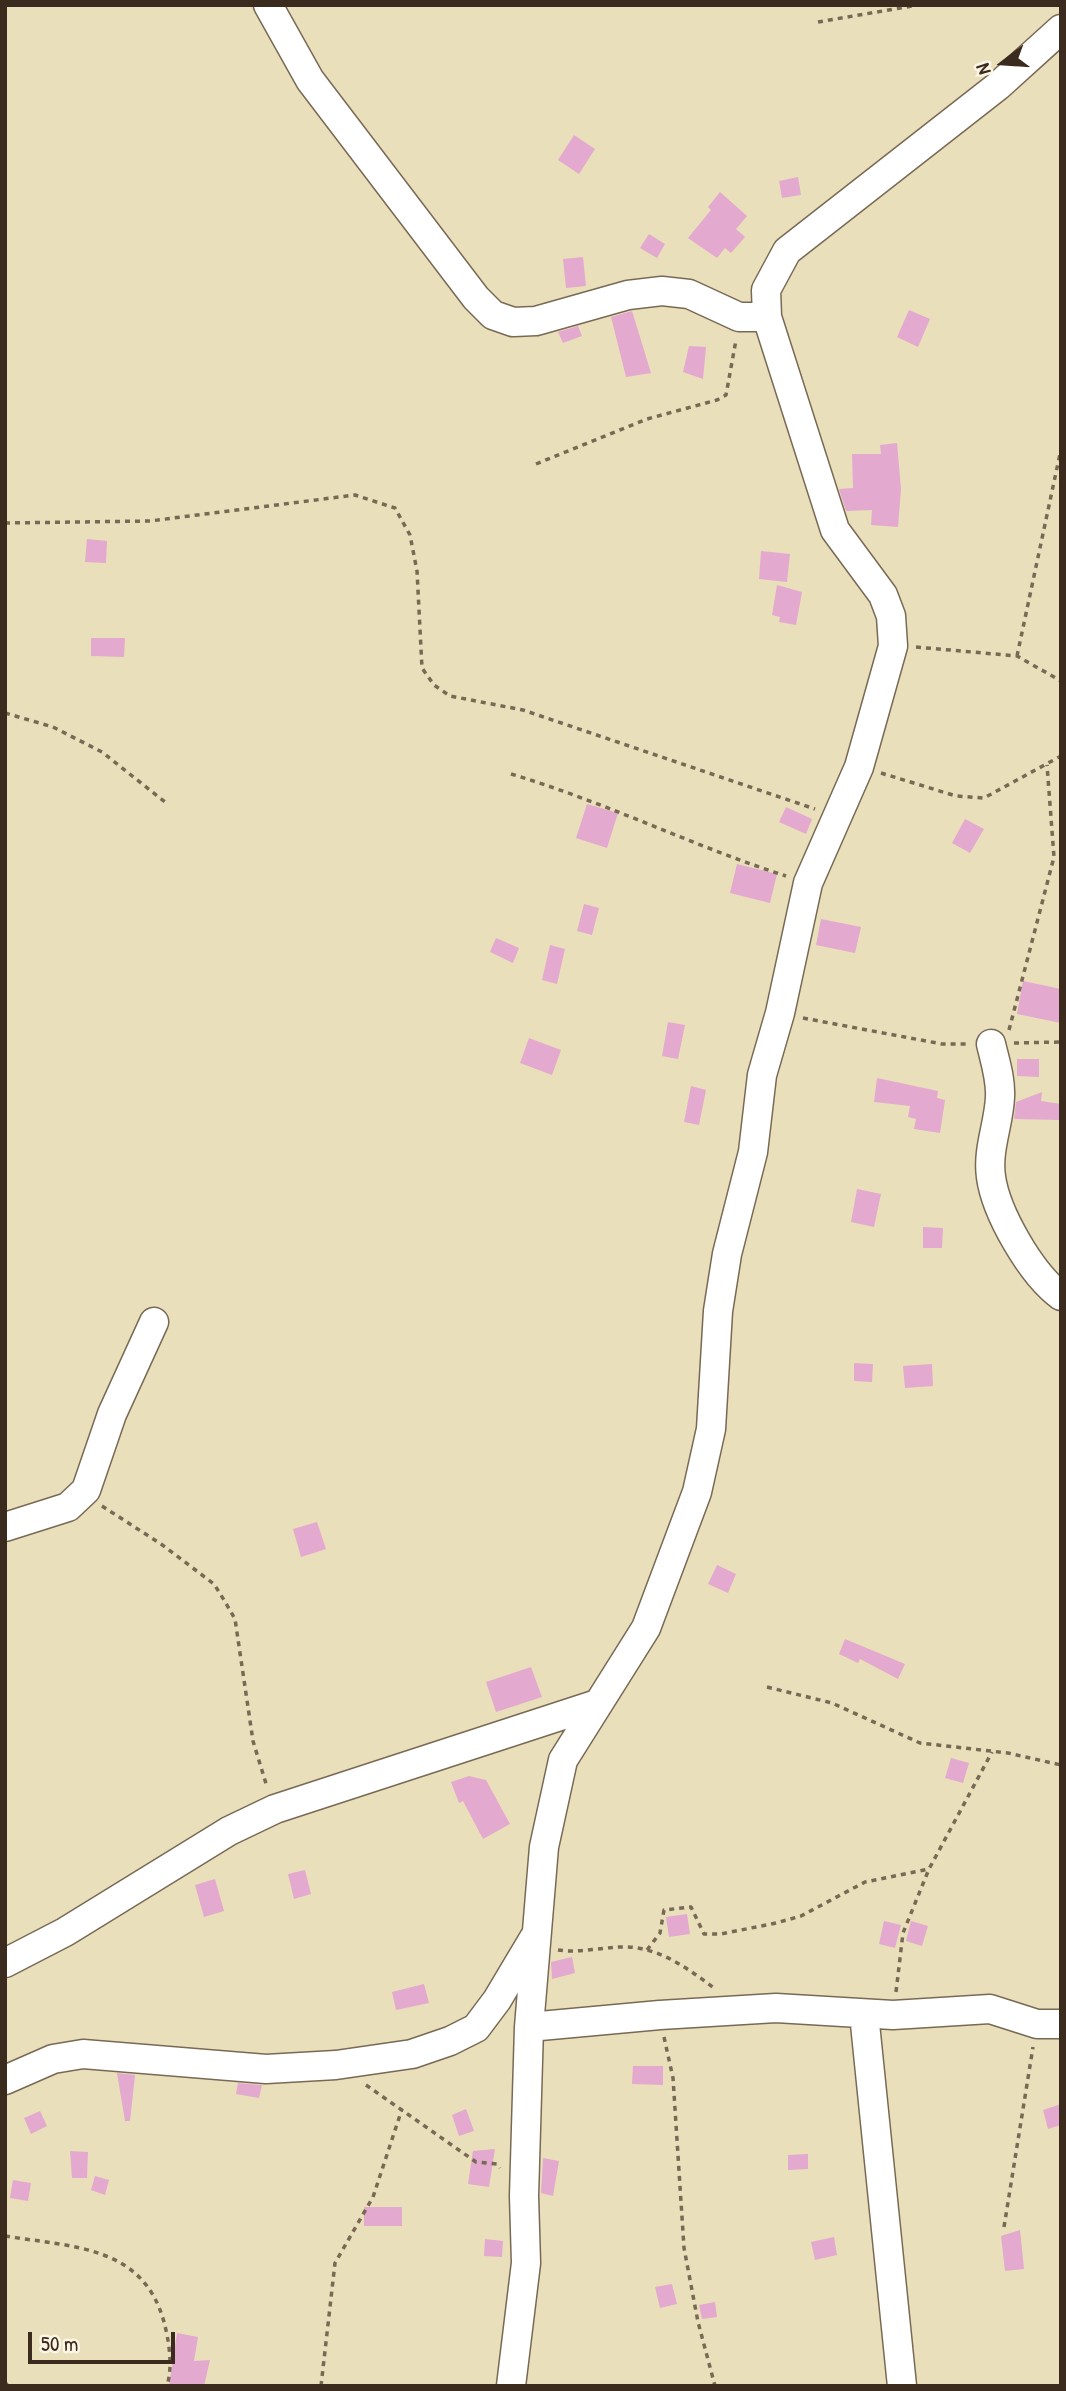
<!DOCTYPE html>
<style>
body{margin:0}
#map{position:relative;width:1066px;height:2391px;overflow:hidden;background:#eadfbb;font-family:"Patrick Hand",sans-serif}
canvas{display:block}
.frame{position:absolute;inset:0;border:7px solid #3b2a1e;pointer-events:none}
.north{position:absolute;left:968px;top:28px;width:70px;height:70px;-webkit-text-stroke:5px #fcf5e5;paint-order:stroke;rotate:253deg;font-size:19px;font-weight:700;line-height:28px;text-align:center;color:#3b2a1e}
.north::after{content:'';display:block;margin:auto;width:24px;height:32px;background:#3b2a1e;clip-path:polygon(50% 0,100% 100%,50% 72%,0 100%)}
.scale{position:absolute;left:28px;top:2332px;width:147px;height:32px;box-sizing:border-box;border:4px solid #3b2a1e;border-top:0;padding-left:9px;font-size:21px;line-height:24px;white-space:nowrap;color:#3b2a1e;-webkit-text-stroke:5px #fcf5e5;paint-order:stroke}
</style>
<div id="map">
<canvas width="1066" height="2391"></canvas>
<div class="frame"></div>
<div class="north">N</div>
<div class="scale">50 m</div>
</div>
<script>
const c = document.querySelector('canvas').getContext('2d');
c.lineJoin = 'round';
function fillPath(path, color) {
  c.fillStyle = color;
  c.fill(path, 'evenodd');
}
function trace(path, color, width, dash) {
  c.strokeStyle = color;
  c.lineWidth = width;
  c.lineCap = dash ? 'butt' : 'round';
  c.setLineDash(dash || []);
  c.stroke(path);
}
const building = new Path2D(`
 M574,135L595,149L579,174L558,160Z
 M798,177L801,195L782,198L779,181Z
 M720,192L747,216L736,229L745,237L731,253L725,248L717,258L688,238L711,210L708,207Z
 M649,234L665,244L657,258L640,248Z
 M583,257L586,286L566,288L563,259Z
 M909,310L930,319L918,347L897,337Z
 M632,311L651,373L626,377L611,317Z
 M578,326L582,336L563,343L558,332Z
 M689,346L706,347L703,379L683,372Z
 M897,443L901,489L898,527L871,525L872,510L846,511L839,489L853,488L852,454H881L880,445Z
 M87,539L107,541L106,563L85,562Z
 M761,551L790,554L787,582L759,579Z
 M777,585L802,592L796,625L779,622L780,617L772,615Z
 M91,638H125L124,657L91,656Z
 M587,804L618,813L607,848L576,838Z
 M786,807L812,819L806,834L779,822Z
 M965,819L984,829L970,853L952,843Z
 M737,864L777,874L770,903L730,893Z
 M584,904L599,908L592,935L577,931Z
 M821,919L861,927L855,953L816,945Z
 M496,938L519,948L513,963L490,952Z
 M550,945L565,949L557,984L542,980Z
 M1023,981L1061,989V1023L1017,1014Z
 M668,1022L685,1025L678,1059L662,1056Z
 M529,1038L561,1050L552,1075L520,1063Z
 M1017,1059H1039V1077L1017,1076Z
 M877,1078L938,1091L937,1098L945,1100L940,1133L914,1129L916,1119L908,1117L910,1106L874,1102Z
 M691,1086L706,1090L699,1125L684,1122Z
 M1042,1092L1041,1101L1061,1104V1120L1014,1119L1016,1102Z
 M857,1189L881,1194L874,1227L851,1222Z
 M923,1227L943,1228L942,1248H923Z
 M854,1363L873,1364L872,1382L854,1381Z
 M932,1364L933,1386L905,1388L903,1366Z
 M317,1522L326,1549L301,1557L293,1529Z
 M717,1565L736,1574L728,1593L708,1584Z
 M845,1639L905,1664L898,1679L860,1659L858,1663L839,1654Z
 M531,1667L542,1697L496,1712L486,1682Z
 M951,1758L969,1763L963,1783L945,1778Z
 M469,1776L486,1780L510,1824L483,1839L463,1801L459,1803L451,1782Z
 M305,1870L311,1894L294,1899L288,1874Z
 M215,1879L224,1911L204,1917L195,1885Z
 M687,1914L690,1934L669,1937L666,1917Z
 M884,1921L901,1925L895,1948L879,1944Z
 M911,1921L928,1926L922,1946L906,1941Z
 M572,1957L575,1973L552,1979L551,1962Z
 M424,1984L429,2003L396,2010L392,1992Z
 M633,2066H663V2085L632,2084Z
 M117,2073L135,2075L130,2121H125Z
 M238,2083L262,2085L259,2098L236,2094Z
 M1061,2104V2125L1048,2129L1043,2110Z
 M466,2109L474,2131L459,2136L452,2115Z
 M40,2111L47,2126L31,2134L24,2118Z
 M495,2149L489,2187L468,2184L473,2151Z
 M70,2151L88,2152L87,2178H72Z
 M808,2154V2169L788,2170V2155Z
 M543,2158L559,2161L553,2196L541,2193Z
 M95,2176L109,2180L105,2195L91,2190Z
 M13,2180L31,2183L28,2201L10,2198Z
 M364,2207H402V2226H364Z
 M1020,2230L1024,2269L1005,2271L1001,2236Z
 M834,2237L837,2255L815,2260L811,2242Z
 M485,2239L503,2241L502,2257L484,2256Z
 M672,2284L677,2304L660,2308L655,2287Z
 M715,2302L717,2317L702,2319L699,2305Z
 M177,2333L198,2337L194,2361L210,2360L204,2386H169Z`);
const path = new Path2D(`
 M818,22L918,5
 M536,464L647,419L717,400L726,395L736,340
 M5,523L150,521L355,495L395,508L410,535L417,571L422,668L434,685L450,696L523,710L815,809
 M916,647L1017,656L1061,681
 M1017,656L1061,449
 M5,713L53,727L102,752L165,802
 M881,773L956,796L984,798L1061,756
 M511,774C605,802 693,846 786,876
 M803,1018L942,1044H968
 M1009,1030L1054,857L1047,765
 M1014,1043L1061,1042
 M102,1506L161,1544L214,1584L224,1600L235,1619L253,1741L267,1787
 M767,1687L832,1703L920,1743L1008,1753L1061,1765
 M558,1950C578,1953 599,1948 619,1947C656,1945 686,1967 714,1988
 M647,1950L660,1933L664,1910L691,1907L704,1934H721L776,1923L801,1916L865,1882L929,1869
 M896,1992L903,1933L929,1869L992,1752
 M664,2037L673,2078L684,2248L698,2322L715,2386
 M366,2085L476,2162L497,2164L500,2168
 M1004,2227L1033,2047
 M5,2236C72,2247 143,2245 164,2322C169,2341 173,2366 167,2386
 M5,2382L8,2386
 M321,2386L335,2263L373,2197L402,2109`);
const minor = new Path2D(`
 M268,5L310,80L476,298L493,315L513,322L536,321L628,295L662,291L689,294L739,317H767
 M991,1044C995,1061 1001,1079 1000,1097C999,1124 987,1149 991,1177C996,1213 1031,1274 1061,1296
 M5,1527L68,1507L86,1490L112,1414L154,1322
 M5,1963L65,1932L229,1831L275,1809L597,1704
 M864,2014L902,2386
 M529,2027L660,2015L776,2008L893,2015L990,2009L1037,2024H1061
 M5,2080L53,2059L83,2054L266,2069L336,2065L412,2054L450,2041L476,2028L497,2000L534,1938
 M511,2386L526,2263L524,2196L529,2027L544,1847L563,1760L646,1628L697,1492L711,1429L718,1311L727,1254L753,1152L762,1075L780,1013L808,883L859,767L893,646L891,616L883,595L835,530L767,317L766,290L787,251L998,86L1061,29`);
fillPath(building, '#e3a9ce');
trace(minor, '#786955', 31);
trace(path, '#786955', 3.5, [5, 5]);
trace(minor, '#fff', 28);
</script>
